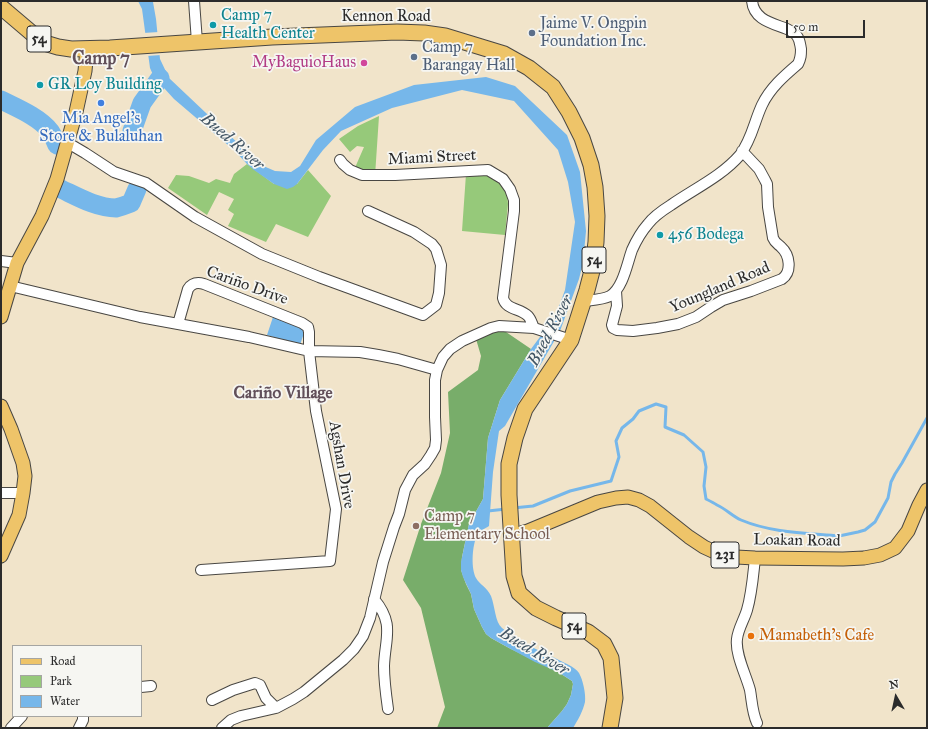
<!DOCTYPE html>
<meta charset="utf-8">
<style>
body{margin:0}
#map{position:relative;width:928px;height:729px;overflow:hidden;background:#f1e4ca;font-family:"IM FELL Great Primer",serif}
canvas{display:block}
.frame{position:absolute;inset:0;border:2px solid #2b2b2b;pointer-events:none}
.legend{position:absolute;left:12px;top:645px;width:130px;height:72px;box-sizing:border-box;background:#f6f6f2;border:1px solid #a5a5a2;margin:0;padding:5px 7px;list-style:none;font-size:12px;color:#2b2b2b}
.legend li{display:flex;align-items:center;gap:8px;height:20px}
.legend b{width:20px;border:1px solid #a5a5a2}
.north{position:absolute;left:876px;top:677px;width:40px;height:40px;-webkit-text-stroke:3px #f6f6f2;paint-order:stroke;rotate:351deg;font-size:11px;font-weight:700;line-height:16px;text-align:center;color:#2b2b2b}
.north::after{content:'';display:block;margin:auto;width:14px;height:18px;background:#2b2b2b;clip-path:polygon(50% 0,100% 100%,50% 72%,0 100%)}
.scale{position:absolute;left:786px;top:20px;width:79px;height:18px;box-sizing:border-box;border:2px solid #2b2b2b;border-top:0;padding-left:5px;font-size:12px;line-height:14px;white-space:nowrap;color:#2b2b2b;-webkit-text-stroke:3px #f6f6f2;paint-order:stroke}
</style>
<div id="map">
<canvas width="928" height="729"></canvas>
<div class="frame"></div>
<ul class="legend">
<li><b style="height:5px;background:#eec469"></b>Road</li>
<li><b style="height:11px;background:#96c97a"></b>Park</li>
<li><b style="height:11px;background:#76b7ea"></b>Water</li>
</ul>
<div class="north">N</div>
<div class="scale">50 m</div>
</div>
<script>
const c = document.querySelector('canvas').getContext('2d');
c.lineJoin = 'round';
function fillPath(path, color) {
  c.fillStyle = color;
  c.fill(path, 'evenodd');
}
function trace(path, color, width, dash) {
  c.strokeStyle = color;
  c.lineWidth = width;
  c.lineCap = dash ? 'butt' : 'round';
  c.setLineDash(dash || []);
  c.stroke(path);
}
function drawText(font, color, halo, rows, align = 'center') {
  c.font = font + ' "IM FELL Great Primer",serif';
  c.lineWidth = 3.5;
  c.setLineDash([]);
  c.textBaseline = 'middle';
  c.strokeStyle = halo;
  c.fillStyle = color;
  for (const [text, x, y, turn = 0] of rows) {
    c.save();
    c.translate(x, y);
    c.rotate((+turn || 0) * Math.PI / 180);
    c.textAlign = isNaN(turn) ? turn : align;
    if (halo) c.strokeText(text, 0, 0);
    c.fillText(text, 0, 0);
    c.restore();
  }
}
const green = new Path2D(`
 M379,116L375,176L354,170L364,147L357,146L350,152L339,139L358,126Z
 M247,164L274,184H297L308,170L331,196L308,237L276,224L266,242L228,226L234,214L228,210L234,199L219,192L207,215L168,188L176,175L189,176L209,183L216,179L230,183L234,174Z
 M489,173L498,177L507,193L508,204L505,235L462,231L466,174Z`);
const forest = new Path2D(`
 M495,331L506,332L531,349L500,400L488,438L483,499L469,524L462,557L461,570L466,584L471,594L474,609L482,627L486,634L491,638L509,648L558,672L572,681L573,684L571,695L567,704L562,711L547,728H437L445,707L421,608L403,580L421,524L441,473L450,433L448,392L478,370L481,356L476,339Z`);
const water = new Path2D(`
 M138,1H152L153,2L156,19L160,59L169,78L261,165L275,171L291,172L300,166L316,140L355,107L414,85L486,77L515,86L567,135L580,172L586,231L583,263L579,279L560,331L505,426L499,431L493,472L489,526C484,529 478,532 476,538C472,548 471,569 476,578C480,585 487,587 491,596C495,606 495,622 502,628C521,644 548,654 569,665C573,667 577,670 579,673C583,680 586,694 585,702C583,711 578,720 573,728H547L562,711L567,704L571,695L573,684L572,681L558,672L535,662L509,648L491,638L486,634L482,627L474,609L471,594L463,577L461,570V562L469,524L483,499L488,438L500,400L531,349L551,322L557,312L565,290L575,222L568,182L558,150L514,101L462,90L392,108L341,131L323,150L297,184L293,187L287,189L274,184L254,170L247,164L235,151L174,99L154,77L150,68L142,9Z
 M273,317L306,327L300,345L267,335Z`);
const pier = new Path2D(`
 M159,32L161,55L147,56L143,33Z`);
const stream = new Path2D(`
 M513,508L533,506L570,491L611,481L619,457L616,441L622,428L633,419L639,411L656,404L666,407L665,427L684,435L703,452L706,467L704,486L706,499C710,501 714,503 717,505C726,509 732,516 741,520C772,533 806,533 839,536L858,532L865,530L875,522L888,498L891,482L895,474L902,463L927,418
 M488,511L506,509`);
const river = new Path2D(`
 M1,100C17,108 39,117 50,131C53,135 55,141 57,145
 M132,131L142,103L160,78
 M61,189C78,197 97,208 116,208C120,207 126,205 131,203L137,189`);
const minor = new Path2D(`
 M194,1L197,42
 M68,143L85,153L114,172L146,183L195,217L262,254L319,277L423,315L436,305L439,293L441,265L436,249L432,244L414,232L368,211
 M340,160L343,164L350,170L362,175H395L488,170L503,179L510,189L514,200V211L503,298C506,310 520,308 528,316C531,319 532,324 534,328
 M1,261L17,263
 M10,286L140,317L249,337L309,351L360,352L378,355L398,359L437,370
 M616,291L617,306L612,325L613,328L617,330L633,331L657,328L678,324L696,317L711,307L723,300L751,291L782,279C792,272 790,255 781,247C778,244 775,243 773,238L768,207L767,184L765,180L759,169L742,151
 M583,301C591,300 602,300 610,296C623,288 627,264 632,250C636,241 641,232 648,224C654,216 663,210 671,205C694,189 722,176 740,155C752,139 754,122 762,105C770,88 784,76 798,64C801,58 801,55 801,49C800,44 800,40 797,36C795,33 791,31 787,29C772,23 754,20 752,1
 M178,324L188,289C192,283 197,282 204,284L302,323L308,327L309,332V351L316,411L336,509L330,561L201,570
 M1,493H23
 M755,558C753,576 752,593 747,610C744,620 738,629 737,639C735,654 746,675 750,690C752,701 752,712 757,723
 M374,599C395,624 385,638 384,666C384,681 386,695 388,709
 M141,687L151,686
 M212,700L233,690L255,683L260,685L266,698L276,708
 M11,728L22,716
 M79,728L83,720V716
 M222,728L231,720L241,716L276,708L293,699L304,692L343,660L354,649L363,636L370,618L383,562L394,527L399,514L405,490L413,475L425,464L431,455L435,448L436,440L435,417V380L437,370L443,357L450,349L462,341L491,328L499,326L534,328L571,340`);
const major = new Path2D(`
 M1,317L17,263L42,216L57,179L76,112L85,71L87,49
 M1,406L11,429L23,463L25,476L23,493L19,515L1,556
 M511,536L528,531L598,502L616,498L628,497L639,500L650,506L689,537L704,547L717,553L736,557L755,558L843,559L864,558L880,555L895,548L908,531L919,505L927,490`);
const highway = new Path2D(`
 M1,7L34,35L41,40L48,44L58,47L71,49L110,48L272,37L397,32L424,33L445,36L504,54L529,68L553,87L569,112L582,138L591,165L595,187L597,216L596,242L593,267L587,290L571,340L525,409L515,438L509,464V495L514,576L519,593L536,608L556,618L588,632L604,644L611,658L615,698L610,728`);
const markers = [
 [213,25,4,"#0f9aa8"],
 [532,33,4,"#5c6f8a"],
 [414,57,4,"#5c6f8a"],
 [364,63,4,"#d1479c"],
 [40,85,4,"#0f9aa8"],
 [101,103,4,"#3f7fe0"],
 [660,235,4,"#0f9aa8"],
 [416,526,4,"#8d6e63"],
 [751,636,4,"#e8710a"]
];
const shields = [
 [39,39,24],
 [594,260,24],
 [725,555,28],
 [574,626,24]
];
const shieldNames = [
 ["54",39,39],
 ["54",594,260],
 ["231",725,555],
 ["54",574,626]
];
const cultureNames = [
 ["Camp 7",221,16],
 ["Health Center",221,34],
 ["GR Loy Building",48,85],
 ["456 Bodega",668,235]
];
const streetNames = [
 ["Kennon Road",386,17],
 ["Miami Street",432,158,-3],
 ["Cariño Drive",247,286,20],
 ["Youngland Road",720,288,-23],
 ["Agshan Drive",341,465,80],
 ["Loakan Road",797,541,1]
];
const serviceNames = [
 ["Jaime V. Ongpin",540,24],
 ["Foundation Inc.",540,42],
 ["Camp 7",422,48],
 ["Barangay Hall",422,66]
];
const hotelNames = [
 ["MyBaguioHaus",356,63]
];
const shopNames = [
 ["Mia Angel's",101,119],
 ["Store & Bulaluhan",101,137]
];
const educationNames = [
 ["Camp 7",424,517],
 ["Elementary School",424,535]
];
const foodNames = [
 ["Mamabeth's Cafe",759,636]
];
const waterNames = [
 ["Bued River",232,142,41],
 ["Bued River",551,331,-62],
 ["Bued River",534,652,31]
];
const neighbourhoodNames = [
 ["Cariño Village",283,394]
];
const quarterNames = [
 ["Camp 7",101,60]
];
fillPath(green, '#96c97a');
fillPath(forest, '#78ad6a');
fillPath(water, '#76b7ea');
fillPath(pier, '#f1e4ca');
trace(stream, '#76b7ea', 3);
trace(river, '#76b7ea', 19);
trace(minor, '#494743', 12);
trace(major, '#494743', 15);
trace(highway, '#494743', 17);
trace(minor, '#fff', 10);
trace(major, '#eec469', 13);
trace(highway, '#eec469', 15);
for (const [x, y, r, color] of markers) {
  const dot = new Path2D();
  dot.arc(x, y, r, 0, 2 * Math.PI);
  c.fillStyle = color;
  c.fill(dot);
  trace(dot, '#f6f6f2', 1.5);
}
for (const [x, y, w] of shields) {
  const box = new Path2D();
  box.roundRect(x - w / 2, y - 13, w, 26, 3);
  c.fillStyle = '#f6f6f2';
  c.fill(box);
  trace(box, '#2b2b2b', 1);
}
drawText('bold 15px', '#2b2b2b', null, shieldNames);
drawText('16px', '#0d838f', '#f6f6f2', cultureNames, 'left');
drawText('16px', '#2b2b2b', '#f6f6f2', streetNames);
drawText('16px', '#4e5e75', '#f6f6f2', serviceNames, 'left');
drawText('16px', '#b23c85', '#f6f6f2', hotelNames, 'right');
drawText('16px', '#366cbe', '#f6f6f2', shopNames);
drawText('16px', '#785e54', '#f6f6f2', educationNames, 'left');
drawText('16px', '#c56008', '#f6f6f2', foodNames, 'left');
drawText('italic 17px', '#425564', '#f6f6f2', waterNames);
drawText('bold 17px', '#62505a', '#f6f6f2', neighbourhoodNames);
drawText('bold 18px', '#62505a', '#f6f6f2', quarterNames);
</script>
